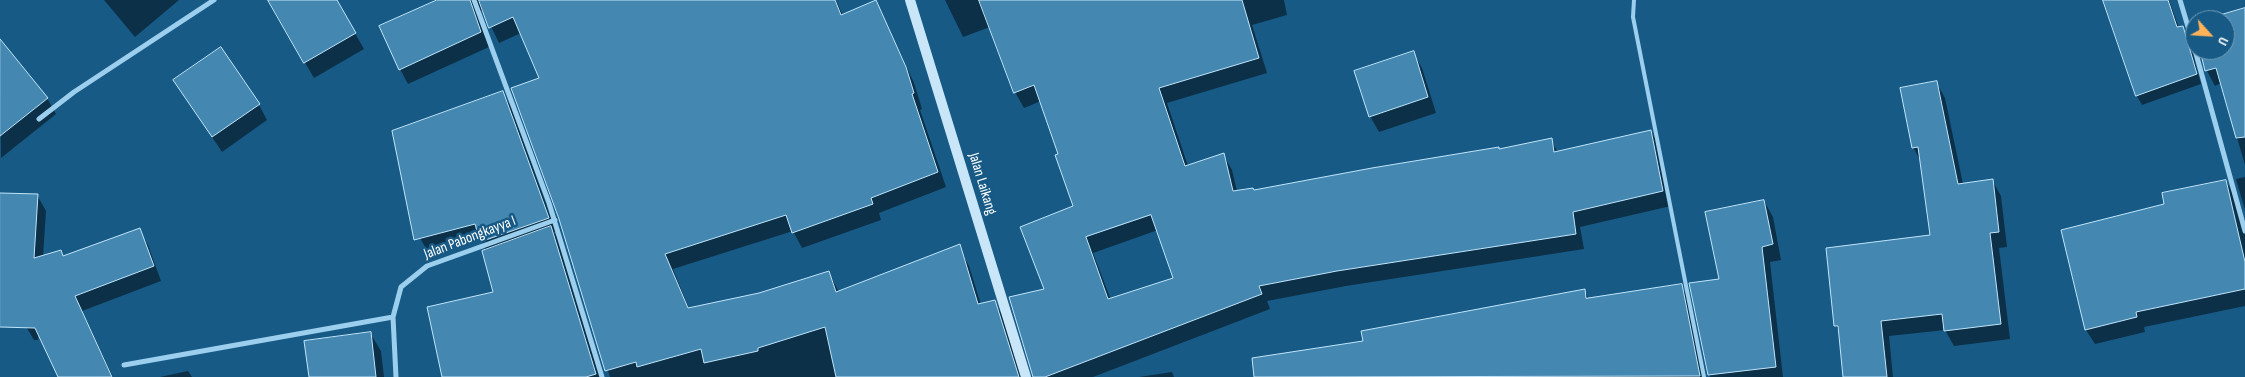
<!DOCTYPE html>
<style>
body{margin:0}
#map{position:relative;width:2245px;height:377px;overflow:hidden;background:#175a86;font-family:"Sofia Sans Condensed",sans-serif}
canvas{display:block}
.north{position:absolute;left:2185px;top:10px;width:50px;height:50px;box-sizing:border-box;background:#175a86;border:1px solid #749cb6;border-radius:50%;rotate:116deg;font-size:14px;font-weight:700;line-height:20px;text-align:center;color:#fff}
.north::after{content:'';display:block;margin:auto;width:18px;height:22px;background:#ffb258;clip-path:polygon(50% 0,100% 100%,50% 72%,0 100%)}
</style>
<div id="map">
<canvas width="2245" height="377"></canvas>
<div class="north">U</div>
</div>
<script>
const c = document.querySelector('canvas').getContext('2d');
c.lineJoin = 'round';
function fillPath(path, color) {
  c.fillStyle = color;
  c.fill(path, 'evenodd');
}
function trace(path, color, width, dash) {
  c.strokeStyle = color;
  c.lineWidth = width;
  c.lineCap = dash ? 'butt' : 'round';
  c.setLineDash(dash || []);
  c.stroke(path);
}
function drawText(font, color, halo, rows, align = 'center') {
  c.font = font + ' "Sofia Sans Condensed",sans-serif';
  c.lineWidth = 5;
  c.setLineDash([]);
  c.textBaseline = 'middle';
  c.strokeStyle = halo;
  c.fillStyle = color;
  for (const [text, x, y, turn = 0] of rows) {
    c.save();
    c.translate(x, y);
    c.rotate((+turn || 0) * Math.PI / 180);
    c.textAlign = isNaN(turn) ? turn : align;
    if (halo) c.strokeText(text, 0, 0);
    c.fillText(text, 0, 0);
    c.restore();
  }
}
const shadow = new Path2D(`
 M104,0H179L135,37Z
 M283,0H336L364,49L314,78L272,6Z
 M440,0H836L843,16L876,1L914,83L922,109L920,110L946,187L879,213L881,220L802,248L793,231L673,269L689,309L759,294L829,273L839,292L960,250L969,266L981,305L995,302L1003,317L1022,377H610L560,219L541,79L521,33L499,43L484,12L481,11L478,18L489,47L408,84L400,69Z
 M945,0H1284L1287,15L1252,25L1267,73L1167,103L1188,166L1223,154L1232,170L1237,191H1253L1499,150L1551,140L1558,153L1651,131L1660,146L1671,206L1580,227L1584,249L1346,286L1267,301L1270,309L1093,377H1033L1046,290L1074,207L1059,155L1041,101L1024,108L1015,92L990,27L963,37ZM1158,230L1175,279L1111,300L1093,253Z
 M2104,0H2169L2179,28L2183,27L2188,36L2201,84L2142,105L2137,96Z
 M2245,9V165L2221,83L2215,86L2207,71L2201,50H2225V20H2207Z
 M0,41L47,98L56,114L1,158Z
 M1413,53L1422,68L1436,113L1379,132L1370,116Z
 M175,81L259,105L267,120L222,152Z
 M1936,82L1945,98L1963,184L1992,180L2001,196L2007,247L1999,248L2010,339L1954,346L1945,330L1889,336L1893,377H1844L1840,334L1836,326L1827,249L1931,236L1921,162L1913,147Z
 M503,93L511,107L556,232H554L560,243L601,377H443L495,293L486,251L480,238L428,252L420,238Z
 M2245,177V210L2236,179Z
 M2226,181L2234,196L2245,235V306L2144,327L2145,332L2095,344L2086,330Z
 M0,194L37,195L46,211L43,257L60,251L64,257L139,230L148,245L161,281L82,311L113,377H59L38,333V340H34L25,325L0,231Z
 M1764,201L1773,217L1781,260L1770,262L1783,377H1710L1691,284L1720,280Z
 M1681,286L1691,302L1705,377H1299L1296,353L1364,342L1584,290L1589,299Z
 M370,333L381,351L384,377H310Z
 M188,371L192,377H160Z
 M1172,372L1174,377H1139Z`);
const building = new Path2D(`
 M268,0H337L356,33L304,63Z
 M437,0H470L481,32L399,70L379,26Z
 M479,0H835L841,15L876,0L906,67L914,93L912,94L938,172L871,198L873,204L792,233L786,215L665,254L688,308L759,293L829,271L836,292L960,244L978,304L995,300L1019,377H836L825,327L758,348V351L704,363L701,349L637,367L636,362L605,371L559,219L511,88L539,78L513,17L489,28Z
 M979,0H1242L1259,58L1159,88L1185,166L1224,153L1233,191L1253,188L1254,190L1372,168L1499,147V149L1552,138L1554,152L1651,130L1663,191L1573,212L1576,234L1337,271L1259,286L1262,294L1045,377H1033L1009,297L1044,289L1020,227L1073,206L1055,155L1058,154L1034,85L1014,93ZM1151,215L1173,278L1108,299L1086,237Z
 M2103,0H2168L2177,27L2183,26L2197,74L2136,96Z
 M2245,8V137L2236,138L2216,68L2205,71L2200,50H2225V20H2203Z
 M0,39L48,98L0,136Z
 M221,47L260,104L212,137L173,80Z
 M1414,51L1428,97L1369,117L1354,71Z
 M1937,81L1958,184L1993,179L1999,232L1990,233L2001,324L1944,331L1942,314L1881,321L1887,377H1843L1838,326H1834L1826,248L1930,235L1918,147L1912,148L1900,88Z
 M503,91L549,218L480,242L475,224L414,240L392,131Z
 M2226,180L2245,262V289L2136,312L2137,317L2085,330L2061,230L2164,204L2162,193Z
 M0,193L38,194L34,258L61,250L63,256L140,228L154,266L75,296L112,377H58L35,328L0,327Z
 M1764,200L1773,244L1762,247L1776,367L1708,375L1689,283L1719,279L1705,212Z
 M551,226L596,374L586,377H442L427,307L493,292L482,251Z
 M1682,284L1700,376L1254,377L1252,358L1363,341L1361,331L1585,289L1586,298Z
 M371,332L376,377H309L304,341Z`);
const service = new Path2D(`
 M1634,0L1633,17L1704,377`);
const minor = new Path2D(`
 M474,0L549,203L602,377
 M2180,0L2195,50
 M2195,50L2245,231
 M39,119L74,92L214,0
 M124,365L393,317
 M396,377L393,317L401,287L427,266L555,220`);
const secondary = new Path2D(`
 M910,0L1026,377`);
const streetNames = [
 ["Jalan Laikang",982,184,73],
 ["Jalan Pabongkayya I",470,238,-21]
];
fillPath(shadow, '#0007');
fillPath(building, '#4487b1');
trace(building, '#c1e5fa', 1);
trace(service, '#9ccfed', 4);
trace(minor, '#9ccfed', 5);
trace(secondary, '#c9e6f9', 10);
drawText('15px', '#fff', '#175a86', streetNames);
</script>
